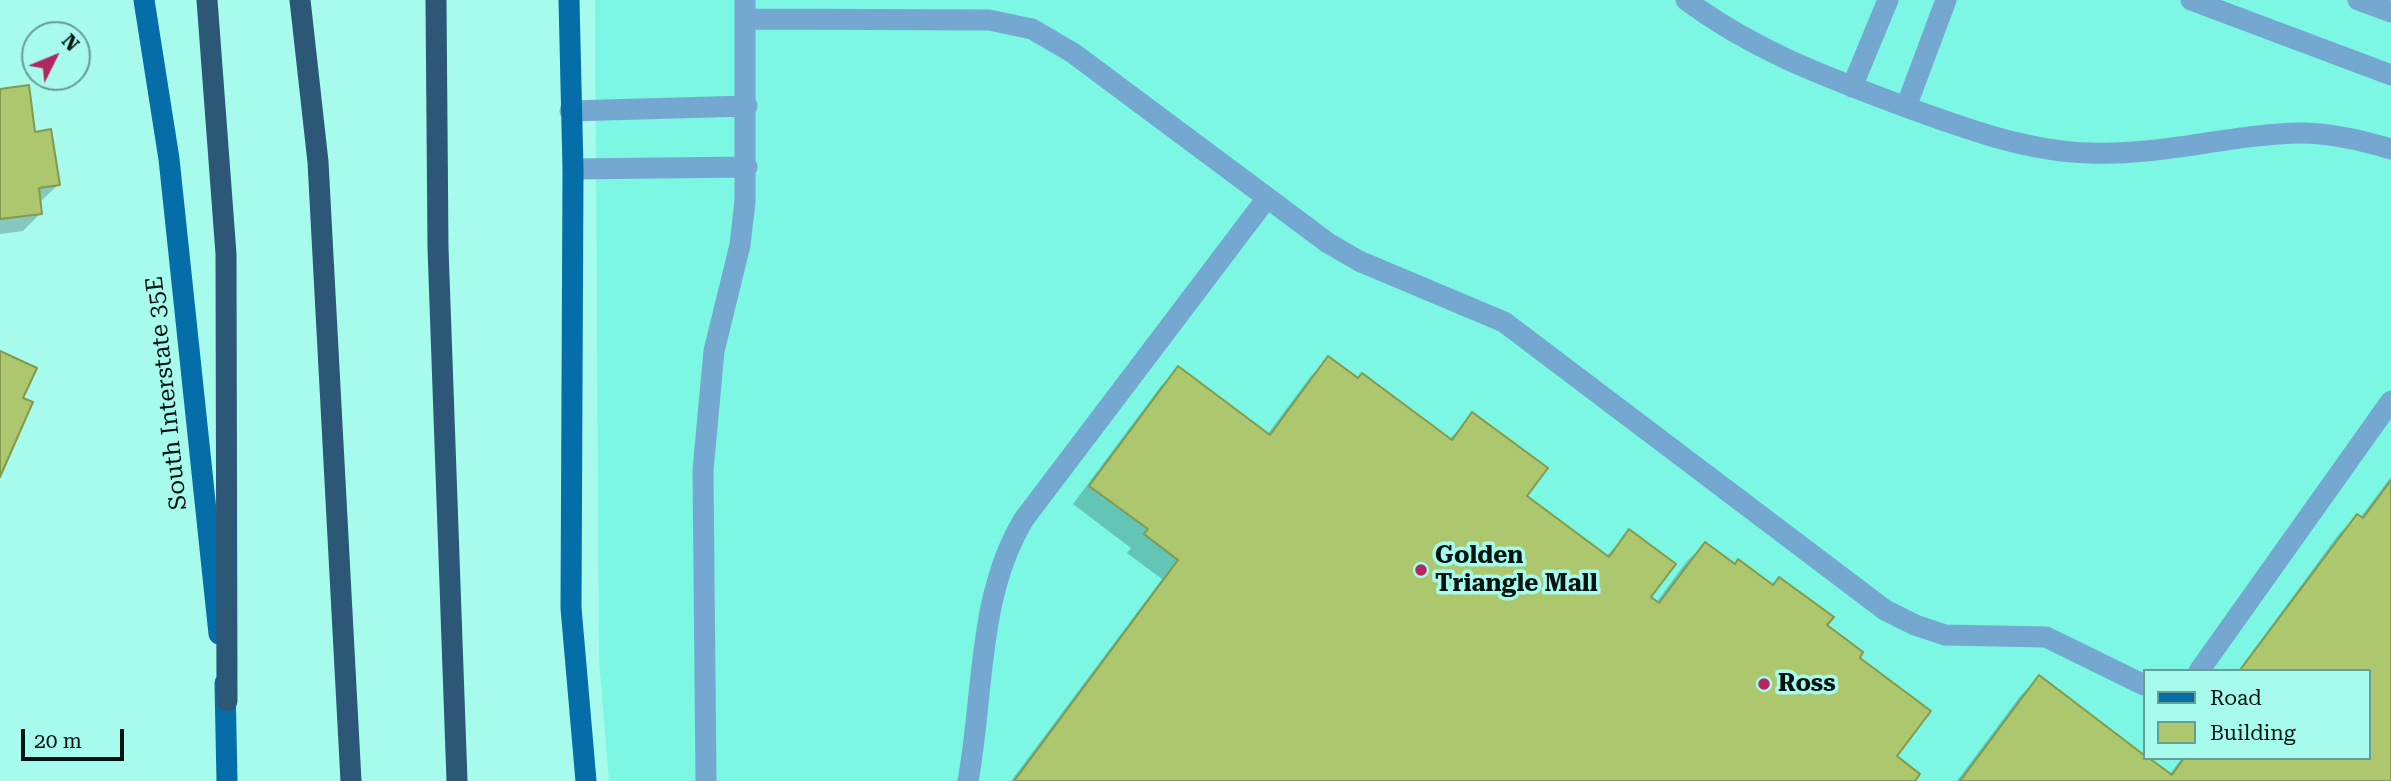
<!DOCTYPE html>
<style>
body{margin:0}
#map{position:relative;width:2391px;height:781px;overflow:hidden;background:#a7fbed;font-family:"Roboto Serif",serif}
canvas{display:block}
.legend{position:absolute;left:2143px;top:669px;width:228px;height:91px;box-sizing:border-box;background:#a7fbed;border:2px solid #649e95;margin:0;padding:9px 12px;list-style:none;font-size:21px;color:#001310}
.legend li{display:flex;align-items:center;gap:14px;height:35px}
.legend b{width:35px;border:2px solid #649e95}
.north{position:absolute;left:21px;top:21px;width:70px;height:70px;box-sizing:border-box;background:#a7fbed;border:2px solid #649e95;border-radius:50%;rotate:47deg;font-size:19px;font-weight:700;line-height:28px;text-align:center;color:#001310}
.north::after{content:'';display:block;margin:auto;width:24px;height:32px;background:#b4275e;clip-path:polygon(50% 0,100% 100%,50% 72%,0 100%)}
.scale{position:absolute;left:21px;top:729px;width:103px;height:32px;box-sizing:border-box;border:4px solid #001310;border-top:0;padding-left:9px;font-size:21px;line-height:24px;white-space:nowrap;color:#001310;-webkit-text-stroke:5px #a7fbed;paint-order:stroke}
</style>
<div id="map">
<canvas width="2391" height="781"></canvas>
<ul class="legend">
<li><b style="height:9px;background:#056da7"></b>Road</li>
<li><b style="height:19px;background:#acc76d"></b>Building</li>
</ul>
<div class="north">N</div>
<div class="scale">20 m</div>
</div>
<script>
const c = document.querySelector('canvas').getContext('2d');
c.lineJoin = 'round';
function fillPath(path, color) {
  c.fillStyle = color;
  c.fill(path, 'evenodd');
}
function trace(path, color, width, dash) {
  c.strokeStyle = color;
  c.lineWidth = width;
  c.lineCap = dash ? 'butt' : 'round';
  c.setLineDash(dash || []);
  c.stroke(path);
}
function drawText(font, color, halo, rows, align = 'center') {
  c.font = font + ' "Roboto Serif",serif';
  c.lineWidth = 7;
  c.setLineDash([]);
  c.textBaseline = 'middle';
  c.strokeStyle = halo;
  c.fillStyle = color;
  for (const [text, x, y, turn = 0] of rows) {
    c.save();
    c.translate(x, y);
    c.rotate((+turn || 0) * Math.PI / 180);
    c.textAlign = isNaN(turn) ? turn : align;
    if (halo) c.strokeText(text, 0, 0);
    c.fillText(text, 0, 0);
    c.restore();
  }
}
const built = new Path2D(`
 M595,0H2391V781H609L599,661ZM2144,671H2368V758H2144Z`);
const shadow = new Path2D(`
 M0,91L34,134L58,185L39,203L41,213L23,231L0,234Z
 M1329,358L1449,440L1473,414L1524,496L1606,557L1630,531L1649,598L1656,603L1687,561L1705,544L1734,566L1771,587L1779,579L1857,658L1894,757L1913,781H1011L1162,579L1127,553L1131,548L1073,504L1161,386L1178,368L1267,435L1311,376Z
 M2391,477V781H1957L2021,695L2039,678L2169,775L2182,758H2368V671H2238L2339,534L2357,516L2360,518Z`);
const building = new Path2D(`
 M29,85L35,132L51,129L60,185L39,188L42,214L0,219V89Z
 M0,351L37,368L23,398L33,402L0,477Z
 M1328,356L1358,378L1362,373L1452,440L1472,412L1548,468L1527,496L1609,557L1629,529L1676,564L1651,597L1659,603L1705,542L1735,564L1738,559L1773,585L1779,577L1834,617L1827,625L1863,652L1860,658L1931,711L1897,756L1920,774L1915,781H1014L1178,560L1144,534L1148,529L1089,486L1178,366L1270,435Z
 M2391,480V781H1960L2039,675L2144,755V758H2149L2172,775L2184,758H2368V671H2236L2240,670L2357,514L2363,518Z`);
const minor = new Path2D(`
 M1686,0C1752,49 1819,74 1895,103C1959,126 2022,151 2090,153C2162,156 2231,134 2302,133C2330,133 2364,141 2391,149
 M2191,0L2391,75
 M2358,0L2391,12
 M746,19L989,20L1032,29L1073,53L1328,243L1359,261L1504,322L1885,610L1915,625L1945,635L2046,637L2144,685
 M1852,87L1888,0
 M1906,107L1946,0
 M570,111L747,106
 M573,169L747,167
 M2199,671L2391,401
 M706,781L703,470L714,351L740,245L745,201V0
 M968,781C984,695 977,596 1024,519L1267,198`);
const major = new Path2D(`
 M144,0L169,159L219,634
 M569,0L573,169L571,608L586,781
 M225,683L227,781`);
const highway = new Path2D(`
 M207,0L226,254L227,701
 M300,0L318,162L351,781
 M436,0L438,248L457,781`);
const markers = [
 [1421,570,7,"#b4275e"],
 [1764,684,7,"#b4275e"]
];
const streetNames = [
 ["South Interstate 35E",167,393,-96]
];
const poiNames = [
 ["Golden",1435,556],
 ["Triangle Mall",1435,584],
 ["Ross",1778,684]
];
fillPath(built, '#7bf7e4');
fillPath(shadow, '#0003');
fillPath(building, '#acc76d');
trace(building, '#83994d', 2);
trace(minor, '#74a8d0', 21);
trace(major, '#056da7', 21);
trace(highway, '#2c5777', 21);
for (const [x, y, r, color] of markers) {
  const dot = new Path2D();
  dot.arc(x, y, r, 0, 2 * Math.PI);
  c.fillStyle = color;
  c.fill(dot);
  trace(dot, '#a7fbed', 2.5);
}
drawText('24px', '#001310', '#a7fbed', streetNames);
drawText('bold 24px', '#001310', '#a7fbed', poiNames, 'left');
</script>
